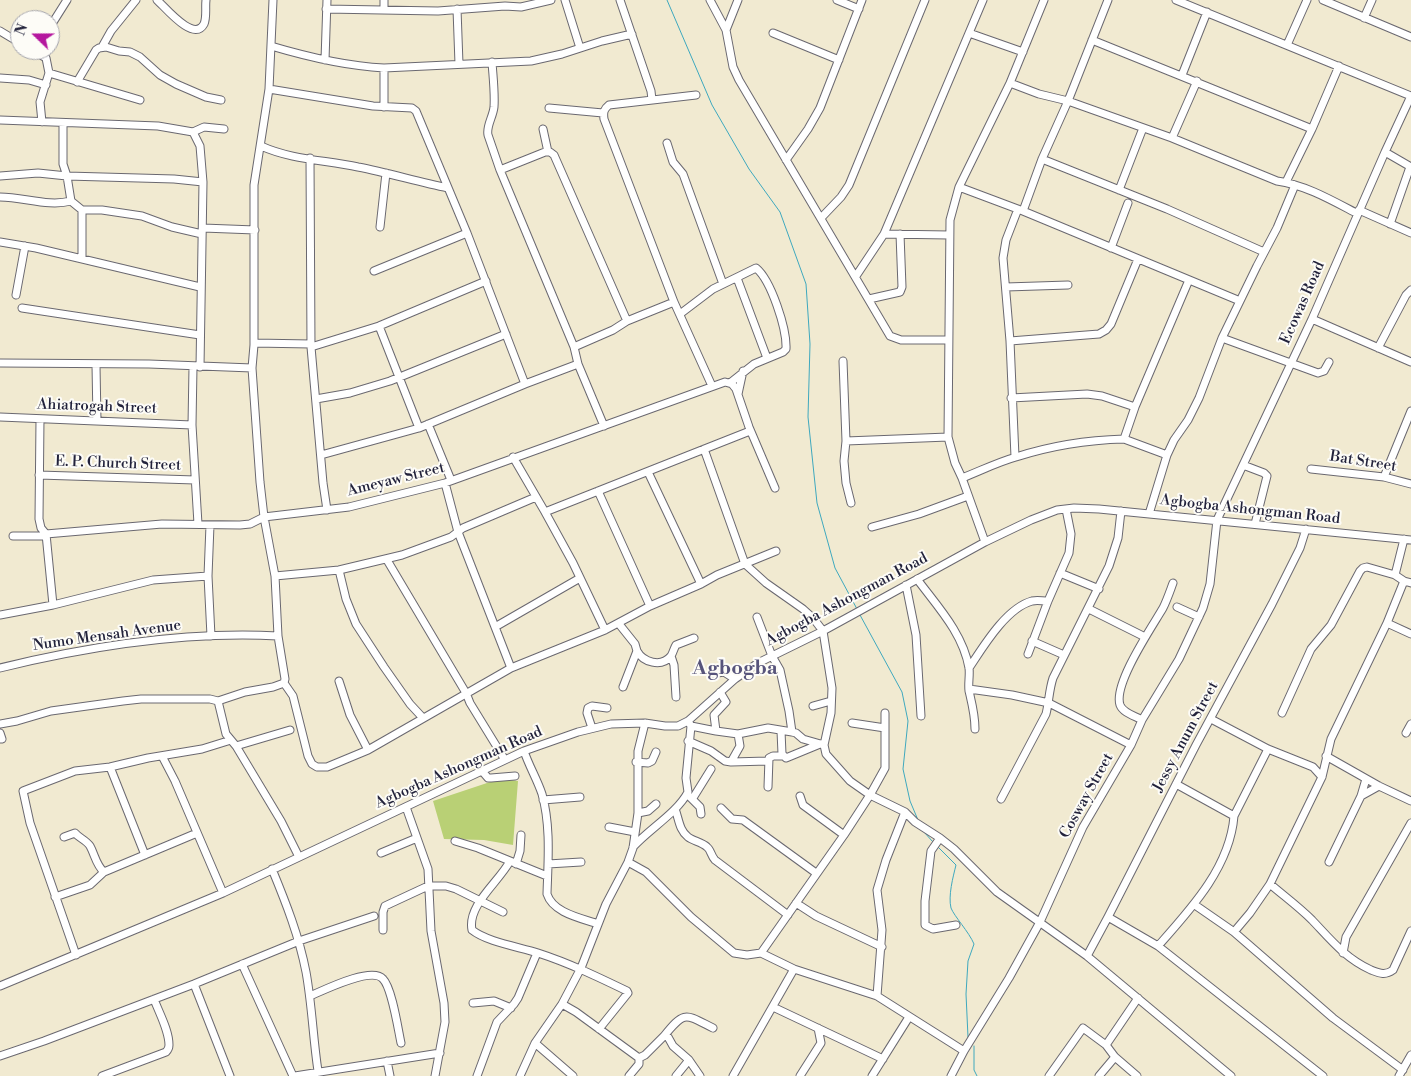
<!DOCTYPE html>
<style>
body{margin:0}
#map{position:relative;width:1411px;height:1076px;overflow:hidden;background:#f1ead1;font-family:"Libre Bodoni",serif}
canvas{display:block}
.north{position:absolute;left:10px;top:10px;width:50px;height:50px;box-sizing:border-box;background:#fdfcf7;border:1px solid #a5a5ac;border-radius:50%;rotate:292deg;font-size:14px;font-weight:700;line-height:20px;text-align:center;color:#22223b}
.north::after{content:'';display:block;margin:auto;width:18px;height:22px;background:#b5179e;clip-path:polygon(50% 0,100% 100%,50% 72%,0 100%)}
</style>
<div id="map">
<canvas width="1411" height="1076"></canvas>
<div class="north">N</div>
</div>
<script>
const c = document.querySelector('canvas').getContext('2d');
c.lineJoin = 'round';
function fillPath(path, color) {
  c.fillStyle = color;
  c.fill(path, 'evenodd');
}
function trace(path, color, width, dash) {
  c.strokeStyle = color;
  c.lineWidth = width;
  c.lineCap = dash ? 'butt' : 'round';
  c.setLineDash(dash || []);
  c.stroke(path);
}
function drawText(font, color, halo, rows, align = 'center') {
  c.font = font + ' "Libre Bodoni",serif';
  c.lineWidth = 4;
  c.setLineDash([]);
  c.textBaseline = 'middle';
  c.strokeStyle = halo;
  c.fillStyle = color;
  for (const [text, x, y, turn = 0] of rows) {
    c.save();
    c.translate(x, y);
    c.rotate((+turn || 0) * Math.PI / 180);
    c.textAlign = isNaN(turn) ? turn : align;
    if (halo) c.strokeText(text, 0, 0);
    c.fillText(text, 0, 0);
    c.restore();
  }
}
const green = new Path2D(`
 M499,779L518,781L513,845L484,840L444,839L433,801Z`);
const stream = new Path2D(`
 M667,0L712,105L749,169L780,212L806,284L810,344L808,417L817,503L835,568L857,609
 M860,615L902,692L908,721L903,769L910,801L918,820
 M924,832L933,842
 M938,847L956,865C953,877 948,896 951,908C954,916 969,932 974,944L968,961L966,994L968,1037
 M974,1046V1070L977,1076`);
const minor = new Path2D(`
 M157,0C165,7 194,43 204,24C207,17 205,7 206,0
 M273,0L269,89L373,106L412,108L416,111L467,233L525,384
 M565,0L580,48
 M620,0L651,91L652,100
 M710,0L726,30L733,67L739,80L890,336L901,340H948
 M837,0L859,9
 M1323,0L1411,37
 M326,9L438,11L505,6L521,7L551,0
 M457,9L459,64
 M384,10V0
 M1364,18L1372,0
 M50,27L67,0
 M726,30L738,0
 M0,31L20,43
 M773,33L839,60
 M969,33L1023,52
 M1092,40L1312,129
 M1287,45L1307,0
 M271,46C308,57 346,66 384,68L531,61L562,54L602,41L632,34
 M102,47L111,31L136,0
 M32,50L46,58L49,73L40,102L42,122
 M325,60L327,0
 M492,62C493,77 495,93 494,107C493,117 486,126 488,135L500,170L574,347L578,364L604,426
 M49,73L140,100
 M1182,75L1207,12
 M0,78L29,80L46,85
 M77,82L96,50L99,48L106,47L119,51L130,52L140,57L160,75L176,84L206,97L221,100
 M1010,83L1039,94L1068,101L1172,138L1277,181C1306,185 1333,201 1358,214
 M269,89L254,185V345L252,368L260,482L264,517L275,576L278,636L285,679L284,683
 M696,95L609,105C604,109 603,112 604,119L674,302L712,386
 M384,107V68
 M549,108L603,113
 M0,120L158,126L193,132L200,146L203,182L200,367
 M63,123V164L67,176L71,201L82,210H102L142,216L172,227L202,234
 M543,129L548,152
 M193,132L204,127L224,129
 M1172,138L1197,81
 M667,143L673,162L683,174L723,284
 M261,146C292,160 326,160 358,167C389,173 418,182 448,188
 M1385,152L1411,167
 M310,158L311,347L323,483L327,510
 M1042,159L1167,209L1264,252
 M786,160L808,129L820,108L862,0
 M500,170L545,152H550L554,155L627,321
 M0,176L38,173L67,176L174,179L203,182
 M1286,182L1312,129L1339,66
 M959,187L1023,211L1240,301
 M1119,190L1143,128
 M0,197C24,197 48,207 71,201
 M82,210V259
 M1359,210L1411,233
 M1023,211L1042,159L1068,101L1108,0
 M821,218L841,197L849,185L925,0
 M1390,224L1410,167
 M380,227L386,173
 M203,228L255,230
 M884,234L949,235
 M0,242L36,248L200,287
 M1111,248L1128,203
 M374,271L467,233
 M856,276L884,234L983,0
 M737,278L767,358
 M1006,287L1068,285
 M16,295L25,246
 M869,299L900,292L902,287L900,234
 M22,308L200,335
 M680,314L713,289L756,268C771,280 787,329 786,349L783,352L754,364L730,383
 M1312,319L1411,362
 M379,326L419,428
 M1222,338L1318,373L1324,371L1329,362
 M1010,341L1099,334L1106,330L1111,324L1138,259
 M254,343L311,344
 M311,347L379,326L486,281
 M574,347L613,330L627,321L674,302
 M1378,348L1406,295L1411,290
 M843,361L846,441L844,461L846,483L851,503
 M0,363L149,364L252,368
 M96,365L97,421
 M193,367L192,425L198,524
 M738,394L743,371
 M1011,398L1087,394L1102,396L1135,407
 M316,399L350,393L390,381L506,334
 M0,417L192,425
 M40,419L39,519L41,528L46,534L53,605
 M428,424L451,480
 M846,441L948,437
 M704,449L745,564L766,583L803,609L813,618L823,631L832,688L831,713L824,745L826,754L850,781L870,795L905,812L915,822L940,838L954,849L997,892L1087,956L1231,1076
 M321,455L419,428L525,384L578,364
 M1167,455L1124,439L1135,407L1189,280
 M513,457L545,512L573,563L605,630
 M1015,457L1010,341L1003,258L1006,240L1018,209
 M1243,465L1264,473L1267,476L1255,524
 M1311,469L1384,477L1411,484
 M648,472L701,584
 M39,475L195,480
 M1384,477L1411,411
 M962,478C980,471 998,462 1016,457C1050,446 1088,440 1124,439
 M445,483L458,532L511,668
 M598,491L650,606
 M545,512L750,431
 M1149,514L1167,455L1174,440L1188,420L1199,398L1222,338L1257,266L1277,228L1295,185
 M210,525L208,576L211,636
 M872,527L919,514L968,496
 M46,534L162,524L240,525L250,524L264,517L349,507L445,483L725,382L732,384L736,389L749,427L775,488
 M13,536H46
 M985,542L962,478L955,463L948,437L950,220L959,187L1010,83L1044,0
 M387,560L466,693L470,703L505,760
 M339,570L346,599L356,624L384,667L410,704L423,718
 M1060,573L1099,589
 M1395,575L1404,539
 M275,576L339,570L402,555L451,537L463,528L536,497
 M917,579C937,606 963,633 969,668C970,675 968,683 969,691C972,704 975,715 975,729
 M906,585L916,635L921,716
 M1177,607L1199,617
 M1089,609L1145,637
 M0,615L53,605L153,580L208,576
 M757,617L772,656L780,670L789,711L792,732
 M1387,623L1411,634
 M619,624L635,644L637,651L623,687
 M495,627L580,578
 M1032,641L1064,655
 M637,651C643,662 661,668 671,656C673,653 674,648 676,645L694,638
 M1028,654L1048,601L1069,553L1071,534L1066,509
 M671,656L674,665L676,697
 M0,668C90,646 185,631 278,636
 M969,668C983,647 1006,608 1032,601C1037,600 1042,601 1048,601
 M711,674L724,672L735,679
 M339,681L350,715L368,750
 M284,683L293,696L308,756L312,764L317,767H327L368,750L511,668L605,630L650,606L701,584L717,575L776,551
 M969,689L1012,695L1049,703L1131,745
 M218,701L226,734L236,746L281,821L299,857
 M218,701L245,692L273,687L284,683
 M813,706L831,701
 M1282,713L1311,649L1331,625L1360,571L1363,568L1367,567L1395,575L1404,581L1411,583
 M1211,719L1268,749L1313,767L1322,777
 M1142,720C1135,716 1123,713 1120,705C1113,684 1152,627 1163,608C1167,600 1170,591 1173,583
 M852,723L885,728
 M0,724L17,721L51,711L123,701L141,699H210L218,701
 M691,726L716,731L738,734L768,728L792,732L796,733L803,739L824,745
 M592,728L587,713L588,708L592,706L607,708
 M716,731L714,715L726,702L720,692
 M781,731L782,754L786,758L820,744
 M0,733L2,739H0
 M1406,733L1411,724
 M688,741L711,751L725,761L731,762L740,746L738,734
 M236,746L290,730
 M524,751C529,766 537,779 542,794C551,826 548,861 547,894C553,913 581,918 598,924
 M162,756L175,781L223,893
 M1326,756L1379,786L1411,801
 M636,762L648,763L652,761L656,752
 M731,762L768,761
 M110,767L145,855
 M482,771L488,778H491L515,776
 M1176,784L1234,816
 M768,787L769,758L773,756H783
 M689,796L700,807L701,814
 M800,796L803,805L844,835
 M1361,796L1379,786
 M693,798L711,769
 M1001,799L1046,714C1049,702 1049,690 1053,678L1109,566L1118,538L1121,511
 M543,800L580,797
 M406,807L428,869L431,931L444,1003L445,1022L435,1076
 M721,808L732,819L743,820L816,873
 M675,809C679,819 679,830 688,837C693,841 702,842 707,847C711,850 711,856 715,860L788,915
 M638,813L648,811L656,804
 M609,827L635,832
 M64,837L75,833C79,838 86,840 90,846C95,855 96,865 104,872
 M940,838L931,851L925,901V925L933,929L956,925
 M455,841L478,848L547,876
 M633,847C649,829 677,813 688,792L686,778L691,726L688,721
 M381,853L417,838
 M510,861C499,882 467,905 472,930C487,942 520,947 538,953C569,963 598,977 627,991L628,993L599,1029
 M628,862L646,872L691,917L734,953L747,955L761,953L794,969L877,996L964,1051
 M1329,862L1361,796L1366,779
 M516,864L520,851L521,835
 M548,864L581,862
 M272,869C286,903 299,936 306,972C312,1005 313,1038 318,1071
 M1270,884C1284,896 1299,907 1312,920C1331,940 1345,958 1371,970C1379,973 1385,976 1393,970L1411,931
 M55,897L90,885L104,872L197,833
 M796,903L816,916L882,947
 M1195,905L1234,932L1333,1018L1403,1070
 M1108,917L1158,946L1323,1076
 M383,930V912L385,906L428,886H446L456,889L503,912
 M1234,932L1250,913L1270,884L1322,777L1331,739L1387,623L1404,581
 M1158,946C1191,909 1230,867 1234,816L1268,749
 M761,953L844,835L870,795L885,768V713
 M1343,953L1346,937L1411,823
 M76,955L30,823L23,791L75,771L110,767L148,758L202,749L231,740
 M1087,956L1108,917L1196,745L1272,604L1300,548L1306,529
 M242,964L293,1076
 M194,984L230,1076
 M0,986L223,893L524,751L578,732L611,724L645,723L665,726H678L688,721L735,679L758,663L823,631L985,542L1031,520L1057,510L1074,508L1099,509L1411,540
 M310,996C324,990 372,966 383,979C392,988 398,1029 401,1043
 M877,996L882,930L877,890L886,860L905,812
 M473,1003L494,1001L511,1008
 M562,1004L576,1012L639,1058V1064L629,1076
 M773,1007L883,1059
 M664,1036C685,1010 685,1014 713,1028
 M535,1043L573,1076
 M1106,1045L1138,998
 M0,1056L44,1041L194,984L299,941L374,916
 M639,1058L645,1055L664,1036L668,1037L673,1046L689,1060
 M387,1061L390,1076
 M102,1076L166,1052C168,1050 169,1049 169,1045C169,1030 159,1013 154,999
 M295,1076L440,1053
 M477,1076L497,1022L514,1004L518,998L537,953
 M520,1076L535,1043L562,1004L581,968L606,904L628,862L633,848L638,813V751L645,723
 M676,1076L689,1060L700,1076
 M733,1076L794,969
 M800,1076L821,1043L818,1028
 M872,1076L909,1017
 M951,1076L964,1051L1009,978L1040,922L1083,827L1131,745L1142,720L1179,659L1203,608L1210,584L1217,520L1312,319L1385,152L1411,96L1176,0
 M1049,1076L1083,1028L1106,1045L1115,1057L1137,1076
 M1099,1076L1115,1057
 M1399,1076L1411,1055`);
const streetNames = [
 ["Ecowas Road",1303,303,-66],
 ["Ahiatrogah Street",97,407,2],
 ["Bat Street",1363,462,9],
 ["E. P. Church Street",118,464,2],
 ["Ameyaw Street",396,480,-14],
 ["Agbogba Ashongman Road",1250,510,6],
 ["Agbogba Ashongman Road",847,600,-28],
 ["Numo Mensah Avenue",107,636,-8],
 ["Jessy Anum Street",1186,737,-62],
 ["Agbogba Ashongman Road",459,768,-24],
 ["Cosway Street",1087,796,-61]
];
const districtNames = [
 ["Agbogba",735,669]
];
fillPath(green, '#b9d075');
trace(stream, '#3ea8be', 1);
trace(minor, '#6a6870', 9);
trace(minor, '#fff', 7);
drawText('15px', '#22223b', '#fdfcf7', streetNames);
drawText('bold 20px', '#57547b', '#fdfcf7', districtNames);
</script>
